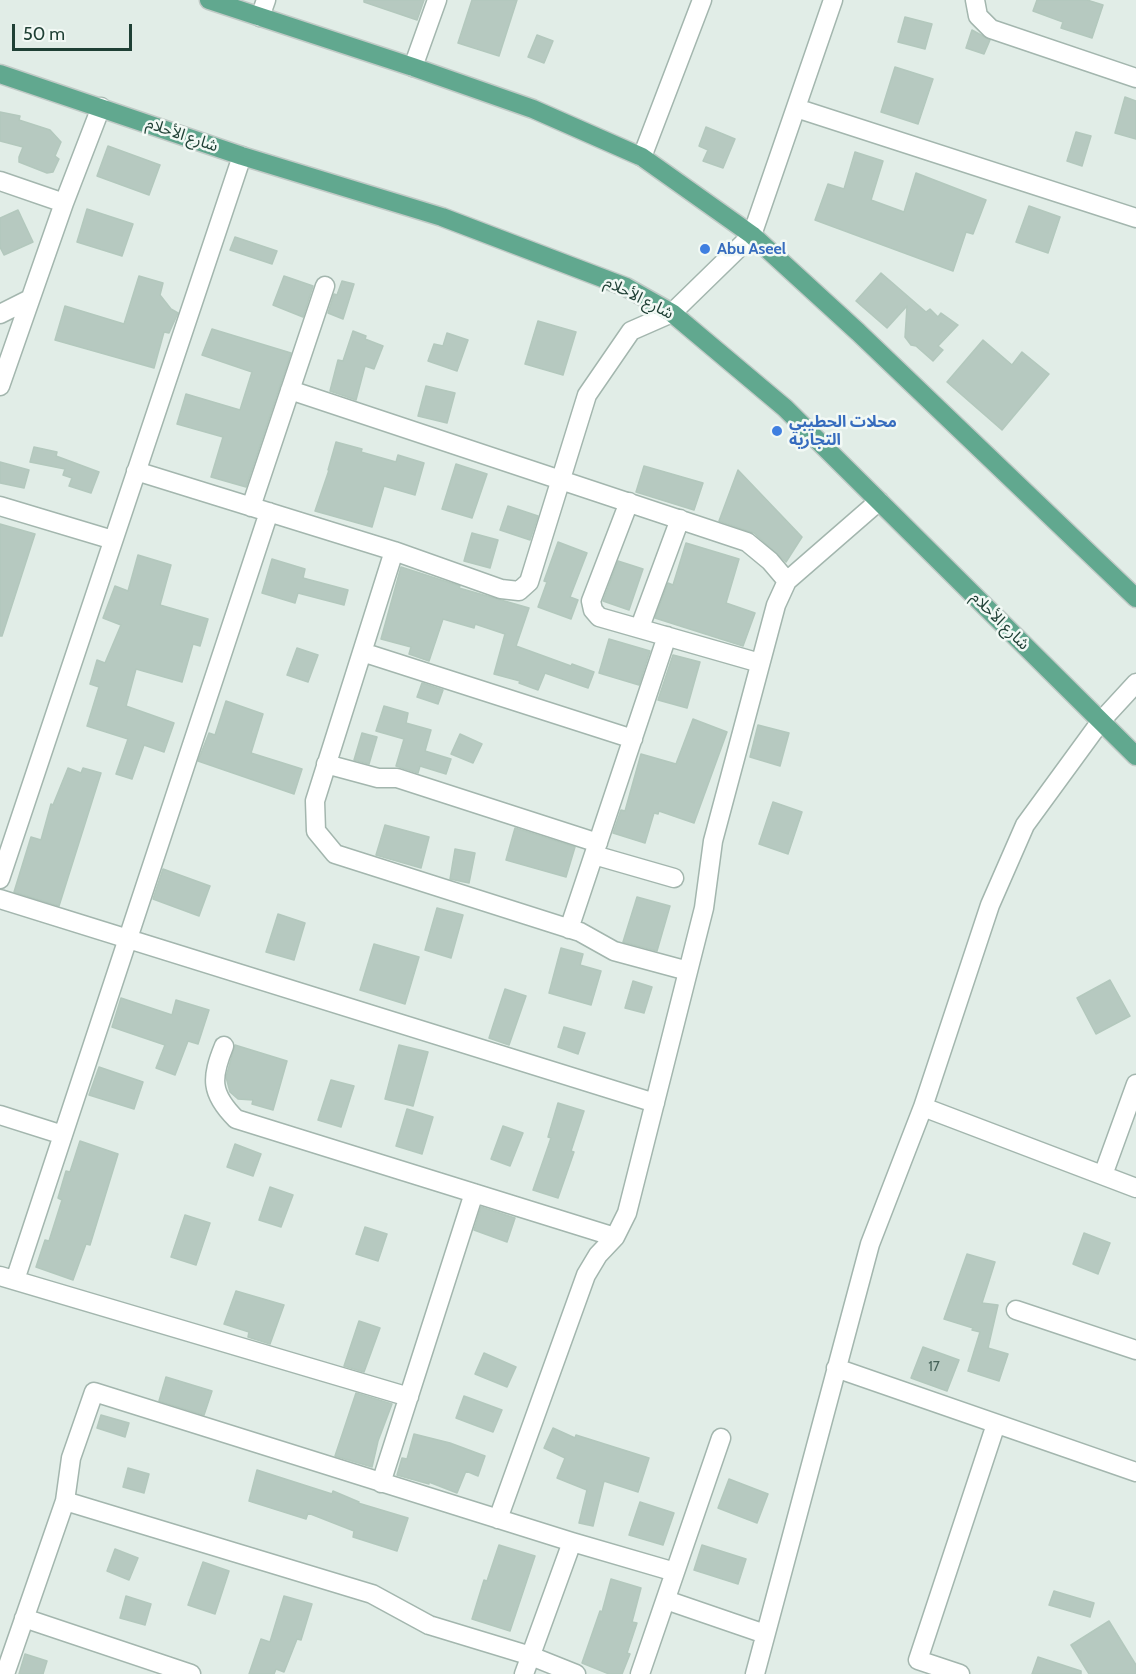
<!DOCTYPE html>
<meta charset="utf-8">
<style>
body{margin:0}
#map{position:relative;width:1136px;height:1674px;overflow:hidden;background:#e1ede7;font-family:Cabin,sans-serif}
canvas{display:block}
.scale{position:absolute;left:12px;top:24px;width:120px;height:27px;box-sizing:border-box;border:3px solid #1f4035;border-top:0;padding-left:8px;font-size:18px;line-height:21px;white-space:nowrap;color:#1f4035;-webkit-text-stroke:4px #f2f9f5;paint-order:stroke}
</style>
<div id="map">
<canvas width="1136" height="1674"></canvas>
<div class="scale">50 m</div>
</div>
<script>
const c = document.querySelector('canvas').getContext('2d');
c.lineJoin = 'round';
function fillPath(path, color) {
  c.fillStyle = color;
  c.fill(path, 'evenodd');
}
function trace(path, color, width, dash) {
  c.strokeStyle = color;
  c.lineWidth = width;
  c.lineCap = dash ? 'butt' : 'round';
  c.setLineDash(dash || []);
  c.stroke(path);
}
function drawText(font, color, halo, rows, align = 'center') {
  c.font = font + ' Cabin,"Noto Sans Arabic",sans-serif';
  c.lineWidth = 5;
  c.setLineDash([]);
  c.textBaseline = 'middle';
  c.strokeStyle = halo;
  c.fillStyle = color;
  for (const [text, x, y, turn = 0] of rows) {
    c.save();
    c.translate(x, y);
    c.rotate((+turn || 0) * Math.PI / 180);
    c.textAlign = isNaN(turn) ? turn : align;
    if (halo) c.strokeText(text, 0, 0);
    c.fillText(text, 0, 0);
    c.restore();
  }
}
const building = new Path2D(`
 M364,0H424L417,20L364,2Z
 M472,0H517L499,56L458,43Z
 M1037,0H1087L1103,5L1092,38L1061,28L1063,22L1033,11Z
 M905,17L932,24L925,49L898,42Z
 M972,30L990,40L984,54L966,48Z
 M537,35L553,41L544,63L528,57Z
 M895,67L933,79L918,124L881,112Z
 M1125,97L1136,101V139L1115,133Z
 M0,112L20,116L19,120L50,130L61,142L55,156L59,159L53,172L47,173L19,162V157L23,147L0,141Z
 M706,127L735,139L723,168L703,161L708,150L699,146Z
 M1076,132L1091,136L1082,166L1067,161Z
 M108,146L160,165L149,195L97,176Z
 M855,152L883,161L871,200L904,212L916,173L986,200L973,234L966,232L953,271L815,220L828,184L844,189Z
 M1029,206L1060,217L1048,253L1016,242Z
 M87,209L133,224L122,256L77,242Z
 M18,210L33,242L4,255L0,247V218Z
 M235,237L277,251L272,264L230,250Z
 M881,273L926,312L930,309L938,317L941,313L958,325L938,346L943,350L933,361L916,346L911,345L905,337L907,306L887,328L856,301Z
 M139,276L163,283L160,295L171,309L178,313L169,333L164,332L154,368L55,340L65,306L124,324Z
 M284,276L313,286L303,317L273,305Z
 M342,281L354,284L343,319L328,313L334,294L337,295Z
 M538,321L576,332L563,375L525,364Z
 M212,329L291,353L246,487L211,477L223,437L177,424L186,394L240,410L252,372L202,355Z
 M353,331L366,336L365,339L383,346L374,369L365,366L356,400L330,391L338,360L343,361Z
 M447,333L468,340L457,371L428,361L434,344L443,346Z
 M983,340L1012,365L1022,352L1049,374L1002,430L947,382Z
 M426,386L455,393L447,423L418,416Z
 M336,442L362,449L361,452L396,462L398,455L424,463L415,495L384,486L372,527L315,511L329,470H328Z
 M34,447L57,452L56,456L99,472L91,493L69,486L72,478L63,475L65,469L30,462Z
 M0,462L29,470L24,488L0,483Z
 M456,464L487,474L472,518L442,509Z
 M644,466L703,483L694,510L636,492Z
 M738,470L802,537L786,562L754,533L719,521Z
 M508,506L538,516L530,540L500,530Z
 M0,524L35,534L2,636H0Z
 M472,533L498,540L490,568L464,561Z
 M558,542L587,553L570,597L578,600L571,619L538,607L547,582L544,581Z
 M686,543L739,559L726,603L755,613L743,646L655,618L668,583L673,585Z
 M138,555L171,565L160,605L208,619L200,646L193,644L182,682L136,669L126,706L174,723L164,752L144,745L132,779L116,774L128,739L87,726L99,687L90,684L97,660L105,663L121,625L103,618L115,586L128,591Z
 M272,559L305,569L303,578L348,590L344,605L298,593L295,603L262,593Z
 M618,561L643,569L629,610L603,601Z
 M401,567L460,586L459,588L529,608L516,646L571,666L572,664L594,672L588,688L545,673L538,690L519,683L520,681L494,674L505,634L475,624L474,628L443,619L429,661L409,654L411,647L381,639Z
 M609,639L650,651L639,685L599,673Z
 M297,648L318,655L308,682L287,675Z
 M673,655L700,662L687,708L658,700Z
 M422,683L443,690L438,704L417,697Z
 M226,701L263,714L251,753L302,769L294,794L198,761L209,733L215,735Z
 M384,706L408,713L406,723L431,730L425,751L451,759L446,774L420,766L418,773L396,766L404,739L376,731Z
 M693,719L727,732L694,823L659,811L658,814L654,813L645,843L613,833L621,810L625,811L641,754L676,764Z
 M758,725L789,733L780,766L750,757Z
 M362,733L377,737L369,764L354,760Z
 M460,734L482,744L473,763L451,754Z
 M68,768L81,773L83,768L101,773L59,906L14,892L31,837L41,840L51,804L53,805Z
 M773,802L802,812L788,854L759,844Z
 M385,825L429,837L421,868L376,855Z
 M515,828L575,847L566,877L506,860Z
 M455,849L475,853L469,883L450,879Z
 M163,869L210,886L199,916L153,899Z
 M637,897L670,906L657,951L623,942Z
 M437,908L463,915L451,958L425,950Z
 M278,914L305,923L294,960L266,952Z
 M374,944L419,957L405,1004L360,990Z
 M561,948L583,954L580,965L601,971L591,1005L549,993Z
 M1110,980L1130,1016L1096,1034L1077,998Z
 M633,981L652,987L644,1013L625,1008Z
 M505,989L526,996L509,1045L489,1038Z
 M121,998L172,1015L176,1000L209,1010L198,1044L188,1041L175,1075L156,1068L165,1045L112,1027Z
 M564,1027L585,1033L578,1054L558,1047Z
 M235,1045L287,1061L273,1110L252,1104L253,1100L238,1099L230,1092L226,1077Z
 M399,1045L428,1052L413,1106L385,1099Z
 M99,1067L143,1082L134,1109L89,1095Z
 M331,1080L354,1086L341,1127L318,1120Z
 M558,1103L584,1111L571,1151L574,1152L558,1198L533,1190L551,1138L548,1137Z
 M407,1109L433,1117L422,1154L396,1146Z
 M503,1126L523,1133L510,1166L491,1159Z
 M80,1141L118,1154L90,1245L86,1244L73,1280L36,1267L45,1240L49,1241L62,1200L58,1198L66,1171L70,1172Z
 M235,1144L261,1154L253,1176L227,1167Z
 M270,1187L293,1195L281,1227L259,1220Z
 M481,1207L515,1218L507,1242L474,1230Z
 M185,1215L210,1223L196,1265L171,1257Z
 M365,1227L387,1234L378,1261L356,1254Z
 M1084,1233L1110,1243L1098,1274L1073,1264Z
 M967,1254L995,1262L982,1303L998,1305L988,1348L1008,1354L999,1381L968,1371L980,1332L972,1330L973,1328L944,1319Z
 M236,1291L284,1305L270,1344L248,1337L249,1332L224,1324Z
 M359,1321L380,1328L364,1372L344,1366Z
 M923,1347L959,1360L947,1391L911,1378Z
 M484,1353L516,1367L507,1387L475,1374Z
 M166,1377L212,1391L204,1415L159,1401Z
 M356,1393L392,1404L378,1441L372,1467L335,1456Z
 M464,1396L502,1410L493,1432L456,1418Z
 M101,1415L129,1423L125,1437L97,1428Z
 M553,1428L575,1438L576,1435L649,1458L638,1492L604,1481L593,1526L579,1523L587,1490L557,1478L565,1458L544,1448Z
 M414,1434L450,1443L485,1456L478,1476L466,1471L457,1493L429,1482V1484L397,1475L402,1458L407,1459Z
 M128,1468L149,1474L144,1493L123,1487Z
 M257,1470L332,1494L333,1491L359,1502L358,1503L408,1518L397,1551L353,1537L354,1531L308,1513L306,1519L249,1501Z
 M729,1479L768,1494L757,1523L718,1508Z
 M640,1502L674,1513L663,1545L629,1535Z
 M499,1545L535,1556L510,1631L472,1619L484,1580L487,1581Z
 M702,1545L746,1559L738,1584L694,1570Z
 M115,1549L138,1558L129,1580L107,1571Z
 M203,1562L229,1571L215,1614L188,1605Z
 M611,1579L641,1588L632,1622L637,1623L627,1653L630,1654L622,1674H609L582,1663L600,1611L602,1612Z
 M1054,1591L1094,1603L1090,1617L1049,1605Z
 M126,1596L151,1604L145,1625L120,1618Z
 M284,1596L312,1604L301,1640L297,1639L284,1672L276,1669L274,1674H249L261,1639L270,1642Z
 M1109,1621L1136,1665V1674H1089L1071,1645Z
 M25,1654L47,1661L43,1674H19Z
 M1038,1657L1081,1671V1674H1032Z`);
const minor = new Path2D(`
 M975,0L978,16L991,29L1136,78
 M260,17L266,0
 M413,67L437,0
 M796,108L1136,218
 M642,157L702,0
 M0,181L64,203
 M0,314L30,299
 M0,386L64,203L101,107
 M290,390L747,542L770,561L787,581
 M136,471L394,551L501,589L519,591L529,582L587,395L631,331L672,313L752,235L833,0
 M629,502L591,601L593,610L599,617L760,663
 M0,506L113,540
 M251,507L325,286
 M394,551L315,801L316,831L335,854L580,932L614,951L688,971
 M640,627L680,519
 M362,652L633,739
 M326,764L378,778H397L598,843
 M594,855L674,878
 M0,879L242,156
 M0,899L655,1103
 M569,929L667,636
 M224,1046C211,1078 210,1093 236,1119L615,1237
 M923,1107L1136,1188
 M0,1115L63,1135
 M1103,1175L1136,1084
 M0,1276L409,1397
 M15,1280L269,512
 M1016,1310L1136,1350
 M836,1368L1136,1472
 M381,1483L474,1193
 M65,1501L372,1594L429,1625L531,1656L576,1674
 M498,1519L586,1275L598,1255L615,1237L627,1213L704,908L713,841L776,605L787,581L879,501
 M666,1600L765,1634
 M24,1618L191,1674
 M5,1674L65,1501L71,1458L94,1392L572,1542L675,1572
 M524,1674L572,1542
 M640,1674L721,1438
 M755,1674L870,1244L923,1107L990,905L1025,825L1101,721L1136,683
 M960,1674L918,1660L996,1424`);
const primary = new Path2D(`
 M209,0L413,67L533,109L642,157L752,235L858,332L1136,598
 M0,74L242,156L442,217L626,287L672,313L785,408L1136,756`);
const markers = [
 [705,249,6,"#3f7fe0"],
 [777,431,6,"#3f7fe0"]
];
const numberNames = [
 ["17",934,1367]
];
const streetNames = [
 ["شارع الأحلام",182,135,19],
 ["شارع الأحلام",639,298,27],
 ["شارع الأحلام",1000,621,45]
];
const shopNames = [
 ["Abu Aseel",717,249],
 ["محلات الحطيبي",789,422],
 ["التجاريه",789,440]
];
fillPath(building, '#b6c9c0');
trace(building, '#b3c8bd', 1.5);
trace(minor, '#a3b6ae', 21);
trace(primary, '#c0cac6', 21);
trace(minor, '#fff', 18);
trace(primary, '#61a88f', 18);
for (const [x, y, r, color] of markers) {
  const dot = new Path2D();
  dot.arc(x, y, r, 0, 2 * Math.PI);
  c.fillStyle = color;
  c.fill(dot);
  trace(dot, '#f2f9f5', 2);
}
drawText('14px', '#456258', null, numberNames);
drawText('16px', '#1f4035', '#f2f9f5', streetNames);
drawText('bold 16px', '#366cbe', '#f2f9f5', shopNames, 'left');
</script>
